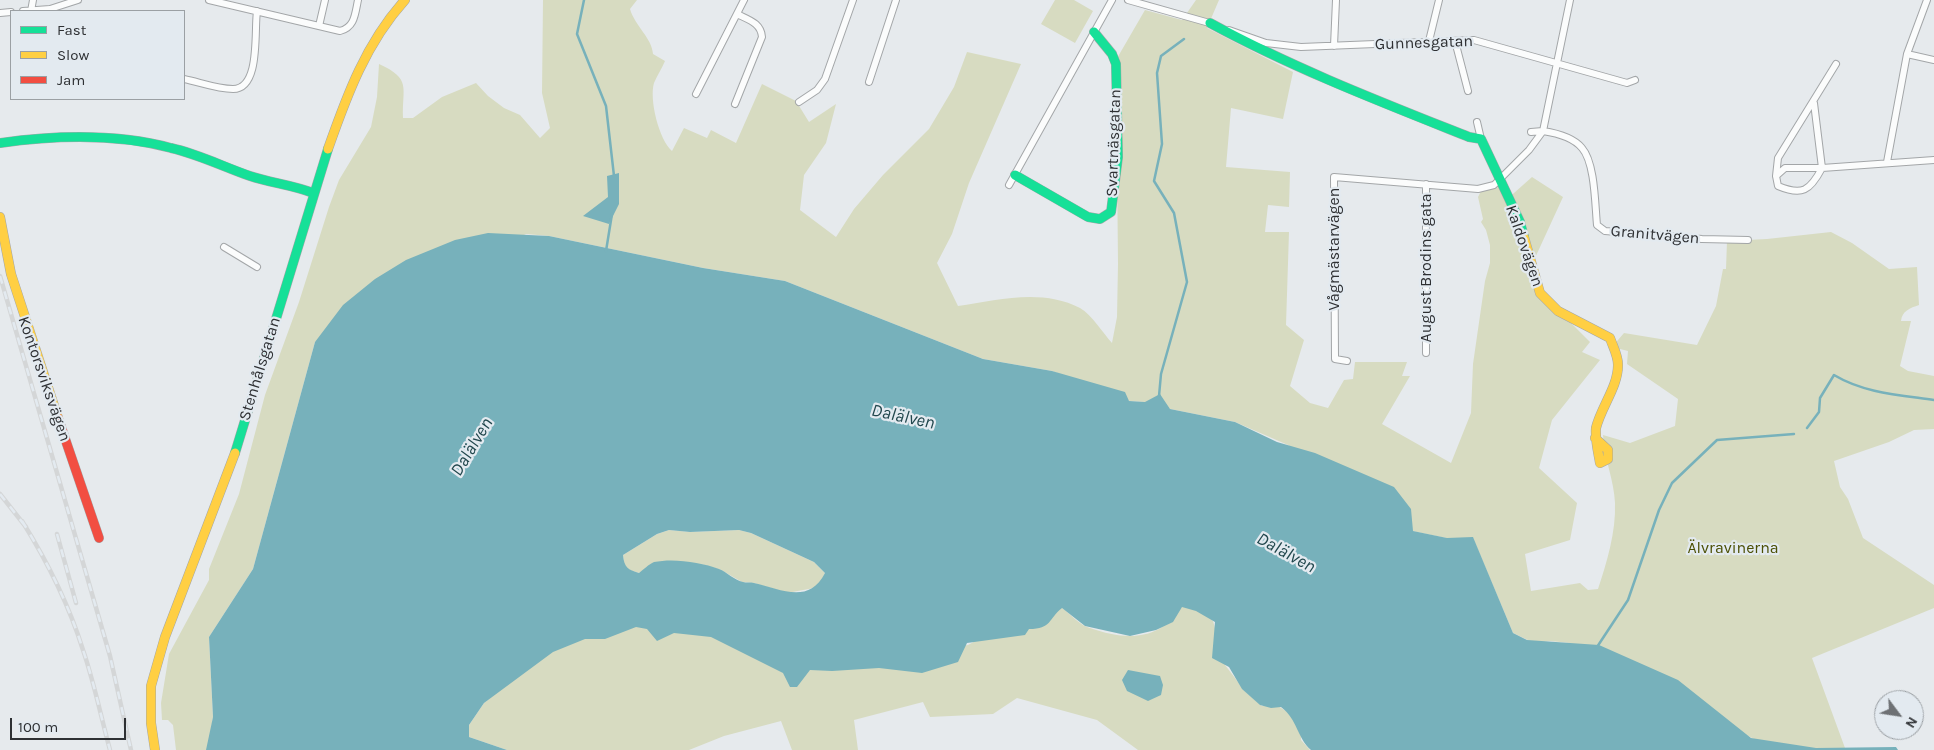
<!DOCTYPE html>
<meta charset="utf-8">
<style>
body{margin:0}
#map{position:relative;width:1934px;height:750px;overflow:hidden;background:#e6eaed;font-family:Karla,sans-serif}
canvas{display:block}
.legend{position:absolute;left:10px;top:10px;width:175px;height:90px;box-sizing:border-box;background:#e3eaf0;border:1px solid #9ba0a4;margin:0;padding:6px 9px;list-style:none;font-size:15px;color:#2e3033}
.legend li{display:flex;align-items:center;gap:10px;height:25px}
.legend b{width:25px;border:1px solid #9ba0a4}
.north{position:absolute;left:1874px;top:690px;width:50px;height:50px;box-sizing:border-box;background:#e3eaf0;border:1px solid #9ba0a4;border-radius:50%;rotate:121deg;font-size:14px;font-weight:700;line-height:20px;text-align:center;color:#2e3033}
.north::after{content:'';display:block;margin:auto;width:18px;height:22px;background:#6e7174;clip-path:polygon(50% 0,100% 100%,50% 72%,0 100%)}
.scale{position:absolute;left:10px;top:718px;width:116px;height:22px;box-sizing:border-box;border:2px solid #2e3033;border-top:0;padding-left:6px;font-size:15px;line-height:18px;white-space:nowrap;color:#2e3033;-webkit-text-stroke:4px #e3eaf0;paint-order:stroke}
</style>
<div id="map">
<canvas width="1934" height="750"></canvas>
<ul class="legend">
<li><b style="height:6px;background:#16e098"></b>Fast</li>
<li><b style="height:6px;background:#ffcf43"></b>Slow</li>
<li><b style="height:6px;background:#f24e42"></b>Jam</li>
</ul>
<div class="north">N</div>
<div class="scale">100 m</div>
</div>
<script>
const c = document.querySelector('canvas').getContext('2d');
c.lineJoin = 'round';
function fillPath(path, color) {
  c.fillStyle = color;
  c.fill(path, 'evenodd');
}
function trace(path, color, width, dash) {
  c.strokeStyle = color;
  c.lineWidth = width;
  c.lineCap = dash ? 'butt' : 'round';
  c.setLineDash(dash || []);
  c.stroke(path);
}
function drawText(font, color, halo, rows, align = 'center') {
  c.font = font + ' Karla,sans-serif';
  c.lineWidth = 4.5;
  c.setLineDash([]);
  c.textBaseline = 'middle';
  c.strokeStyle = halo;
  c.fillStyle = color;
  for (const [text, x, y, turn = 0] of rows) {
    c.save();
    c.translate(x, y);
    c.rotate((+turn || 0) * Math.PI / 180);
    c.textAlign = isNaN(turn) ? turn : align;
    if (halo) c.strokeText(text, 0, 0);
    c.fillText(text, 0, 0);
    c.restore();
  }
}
const green = new Path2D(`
 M543,0H637L630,9C635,26 652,38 653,54L665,61C662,68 657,76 654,83C649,99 659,140 672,151L684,128L707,138L711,130L736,143L762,84L796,101L809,122L836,104L826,143L804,175L800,210L836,237L854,209L883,175L929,129L954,87L967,52L1021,64L969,183L952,234L937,263L958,306C997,300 1042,288 1080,308C1092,315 1103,333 1112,343L1117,317L1118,264L1116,60L1145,10L1182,20L1196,0H1219L1207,28L1293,72L1283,119L1231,108L1226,167L1290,172L1289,207L1268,205L1265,232H1289L1286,325L1304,340L1290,386L1310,403L1328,408L1344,380L1353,379L1355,362H1407L1402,376H1410L1382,424L1451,463L1471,413L1473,364L1485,281L1490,263V245L1486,230L1481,222L1483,219L1478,197L1481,191L1499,187L1503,192L1505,201L1532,177L1563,197L1529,271L1553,305L1590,342L1582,352L1600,360L1552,420L1539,468L1577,503L1570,540L1525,554L1531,591L1580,583L1588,590L1598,589C1607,562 1616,532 1615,503C1614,479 1604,459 1603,435L1630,443L1675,426L1678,399L1627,364L1628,351L1612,347L1624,333L1697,345L1716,306L1723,269H1726L1727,241L1767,239L1831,232L1852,243L1889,269L1917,267L1919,305C1910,308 1902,311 1901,321H1911L1900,366L1908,371L1934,376V429L1914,430L1889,442L1834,461L1840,487L1848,499L1863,538L1934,585V608L1812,658L1845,748L1775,750L1570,643L1550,641L1534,643L1513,633L1473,538L1451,539L1412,531L1288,445L1235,422L1170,409L1145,402L1129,401L1052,371L983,359L785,281L703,268L549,236L526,234L315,342L253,569L209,637L213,717L208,750H176L173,725L168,720H162L161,703L169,654L209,580V569L239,494L265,395L299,302L329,207L339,180L371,127L377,97L379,64C412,79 402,87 403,118H413L442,97L476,83L488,96L504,108L520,115L540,138L550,128L542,93Z
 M1055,0H1074L1093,11L1075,43L1041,24Z
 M669,530L690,532L739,530L751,533L814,562L825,573L819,586L814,588L787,593L754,583L742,582L721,570L705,565L668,561L639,573L629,570L624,565L623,555L657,534Z
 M1048,602C1053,604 1060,606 1065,610C1073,617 1080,625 1090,628C1127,641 1160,641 1182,606L1193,604L1213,621L1225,665L1245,691L1262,706H1278L1289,713L1301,724V740L1310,750H1138L1097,720L1017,698L993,714L930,717L923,702L854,720L858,750H792L781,721L724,736L689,750H507L469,737V725L484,703L554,645L634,622L677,632L722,637L810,668L968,645Z`);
const water = new Path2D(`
 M619,173V204L609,224L583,216L608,197L607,176Z
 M488,233L549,236L703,268L785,281L983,359L1052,371L1125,392L1129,401L1145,402L1160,394L1170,409L1235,422L1277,442L1315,453L1394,487L1411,509L1413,531L1447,538L1473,537L1513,633L1527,640L1599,645L1678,680L1751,738L1816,748L1896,747L1898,750H1311C1297,738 1298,720 1281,707L1271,708L1260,705L1242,689L1229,667L1212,658L1215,622L1196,611L1182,607L1173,622L1156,630L1130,636L1085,626L1062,608C1048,619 1052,629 1029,629L1025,635L967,643L958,662L922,673L879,668L832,671L810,670L797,687H790L783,673L711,637L674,633L657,641L647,629L636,627L605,639H585L553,652L484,703L469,725V737L507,750H206L213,717L209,637L253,569L315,342L343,305L375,279L406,260L455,240ZM669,530L690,532L739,530L751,533L814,562L825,573C809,605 780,589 754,583C751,582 746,583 743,582C734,580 727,572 719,569C701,562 673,558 654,562C649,564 643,570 639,573C628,570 624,567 623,555L657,534Z
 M1128,670L1160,676L1163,685L1161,695L1148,701L1127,691L1122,680Z`);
const stream = new Path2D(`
 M584,0L577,34L606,106L614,176
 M606,251L612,214
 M1159,396L1161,374L1187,282L1174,213L1154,181L1162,144L1157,73L1161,56L1184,39
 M1807,428L1819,412L1820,398L1834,375C1864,393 1899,395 1934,400
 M1597,647L1628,600L1659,510L1672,483L1717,440L1794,434`);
const street = new Path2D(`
 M209,0L340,31C355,27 355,14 358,0
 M1128,0L1213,24
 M23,11L50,9L78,0
 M31,11L33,0
 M0,13L11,12
 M319,26L325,0
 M1229,30L1266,43L1301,47L1474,40L1627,83L1635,80
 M1429,41L1439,0
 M1455,41L1468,91
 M1334,46L1336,0
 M1907,54L1934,60
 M184,79C199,82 217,89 233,89C261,89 254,30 257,11
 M869,82L896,0
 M696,94L744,0
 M799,102L817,90L825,79L853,0
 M1814,103L1822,168
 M735,104L762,37C761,23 749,20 737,14
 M1477,122L1481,139
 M1531,132L1543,131L1570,0
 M1887,162L1907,54L1927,0
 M1822,168C1810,191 1802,196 1778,186L1776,176L1785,168H1822L1934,160
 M1776,176L1778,158L1836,64
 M1426,184V353
 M1009,185L1112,0
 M224,247L257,267
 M1347,361L1335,359L1334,177L1478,189L1494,185L1529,150L1543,131C1556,133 1573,137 1582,148C1595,163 1595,204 1597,225L1605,231L1702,239L1748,240`);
const fast = new Path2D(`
 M1210,23C1293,68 1381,102 1469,137L1481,139L1520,222L1524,237
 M0,143C57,135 115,133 171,148C198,154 224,167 250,176C271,183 293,185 313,193
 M1015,175L1088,217L1100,219L1111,212L1118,157L1116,64L1112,54L1094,32
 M235,453L328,149`);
const slow = new Path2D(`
 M328,149C347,95 366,43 405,0
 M0,217L11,274L58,418
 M1524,237L1540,293L1558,311L1610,338C1613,347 1618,355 1618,365C1618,387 1601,407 1596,428C1595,440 1598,451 1600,463L1608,459V450L1595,438
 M155,750L151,723V686L165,637L235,453`);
const jam = new Path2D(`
 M58,418L99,538`);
const rail = new Path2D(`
 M0,276L110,656L131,750
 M0,494L26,527
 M22,521C47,561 69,605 83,650C94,682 101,717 110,750
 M57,534L76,603`);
const streetNames = [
 ["Gunnesgatan",1424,43,-2],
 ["Svartnäsgatan",1114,143,-88],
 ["Granitvägen",1655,235,5],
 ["Kaldovägen",1524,246,71],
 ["Vågmästarvägen",1334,249,-90],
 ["August Brodins gata",1426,268,-90],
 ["Stenhålsgatan",260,369,-73],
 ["Kontorsviksvägen",44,379,71]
];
const parkNames = [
 ["Älvravinerna",1733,548]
];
const waterNames = [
 ["Dalälven",903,417,12],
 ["Dalälven",472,447,-59],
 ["Dalälven",1286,553,29]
];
fillPath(green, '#d7dbc1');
fillPath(water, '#77b1bb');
trace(stream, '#77b1bb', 2.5);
trace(street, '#a3a6a8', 8);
trace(fast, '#a3a6a8', 10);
trace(slow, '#a3a6a8', 10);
trace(jam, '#a3a6a8', 10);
trace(street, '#fbfcfc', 6);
trace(fast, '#16e098', 9);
trace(slow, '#ffcf43', 9);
trace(jam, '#f24e42', 9);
trace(rail, '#d4d6d7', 4.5);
trace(rail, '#e3eaf0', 2.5, [8]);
drawText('16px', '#2e3033', '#e3eaf0', streetNames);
drawText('16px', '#4b4f04', '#e3eaf0', parkNames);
drawText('italic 18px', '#21474d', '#e3eaf0', waterNames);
</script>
